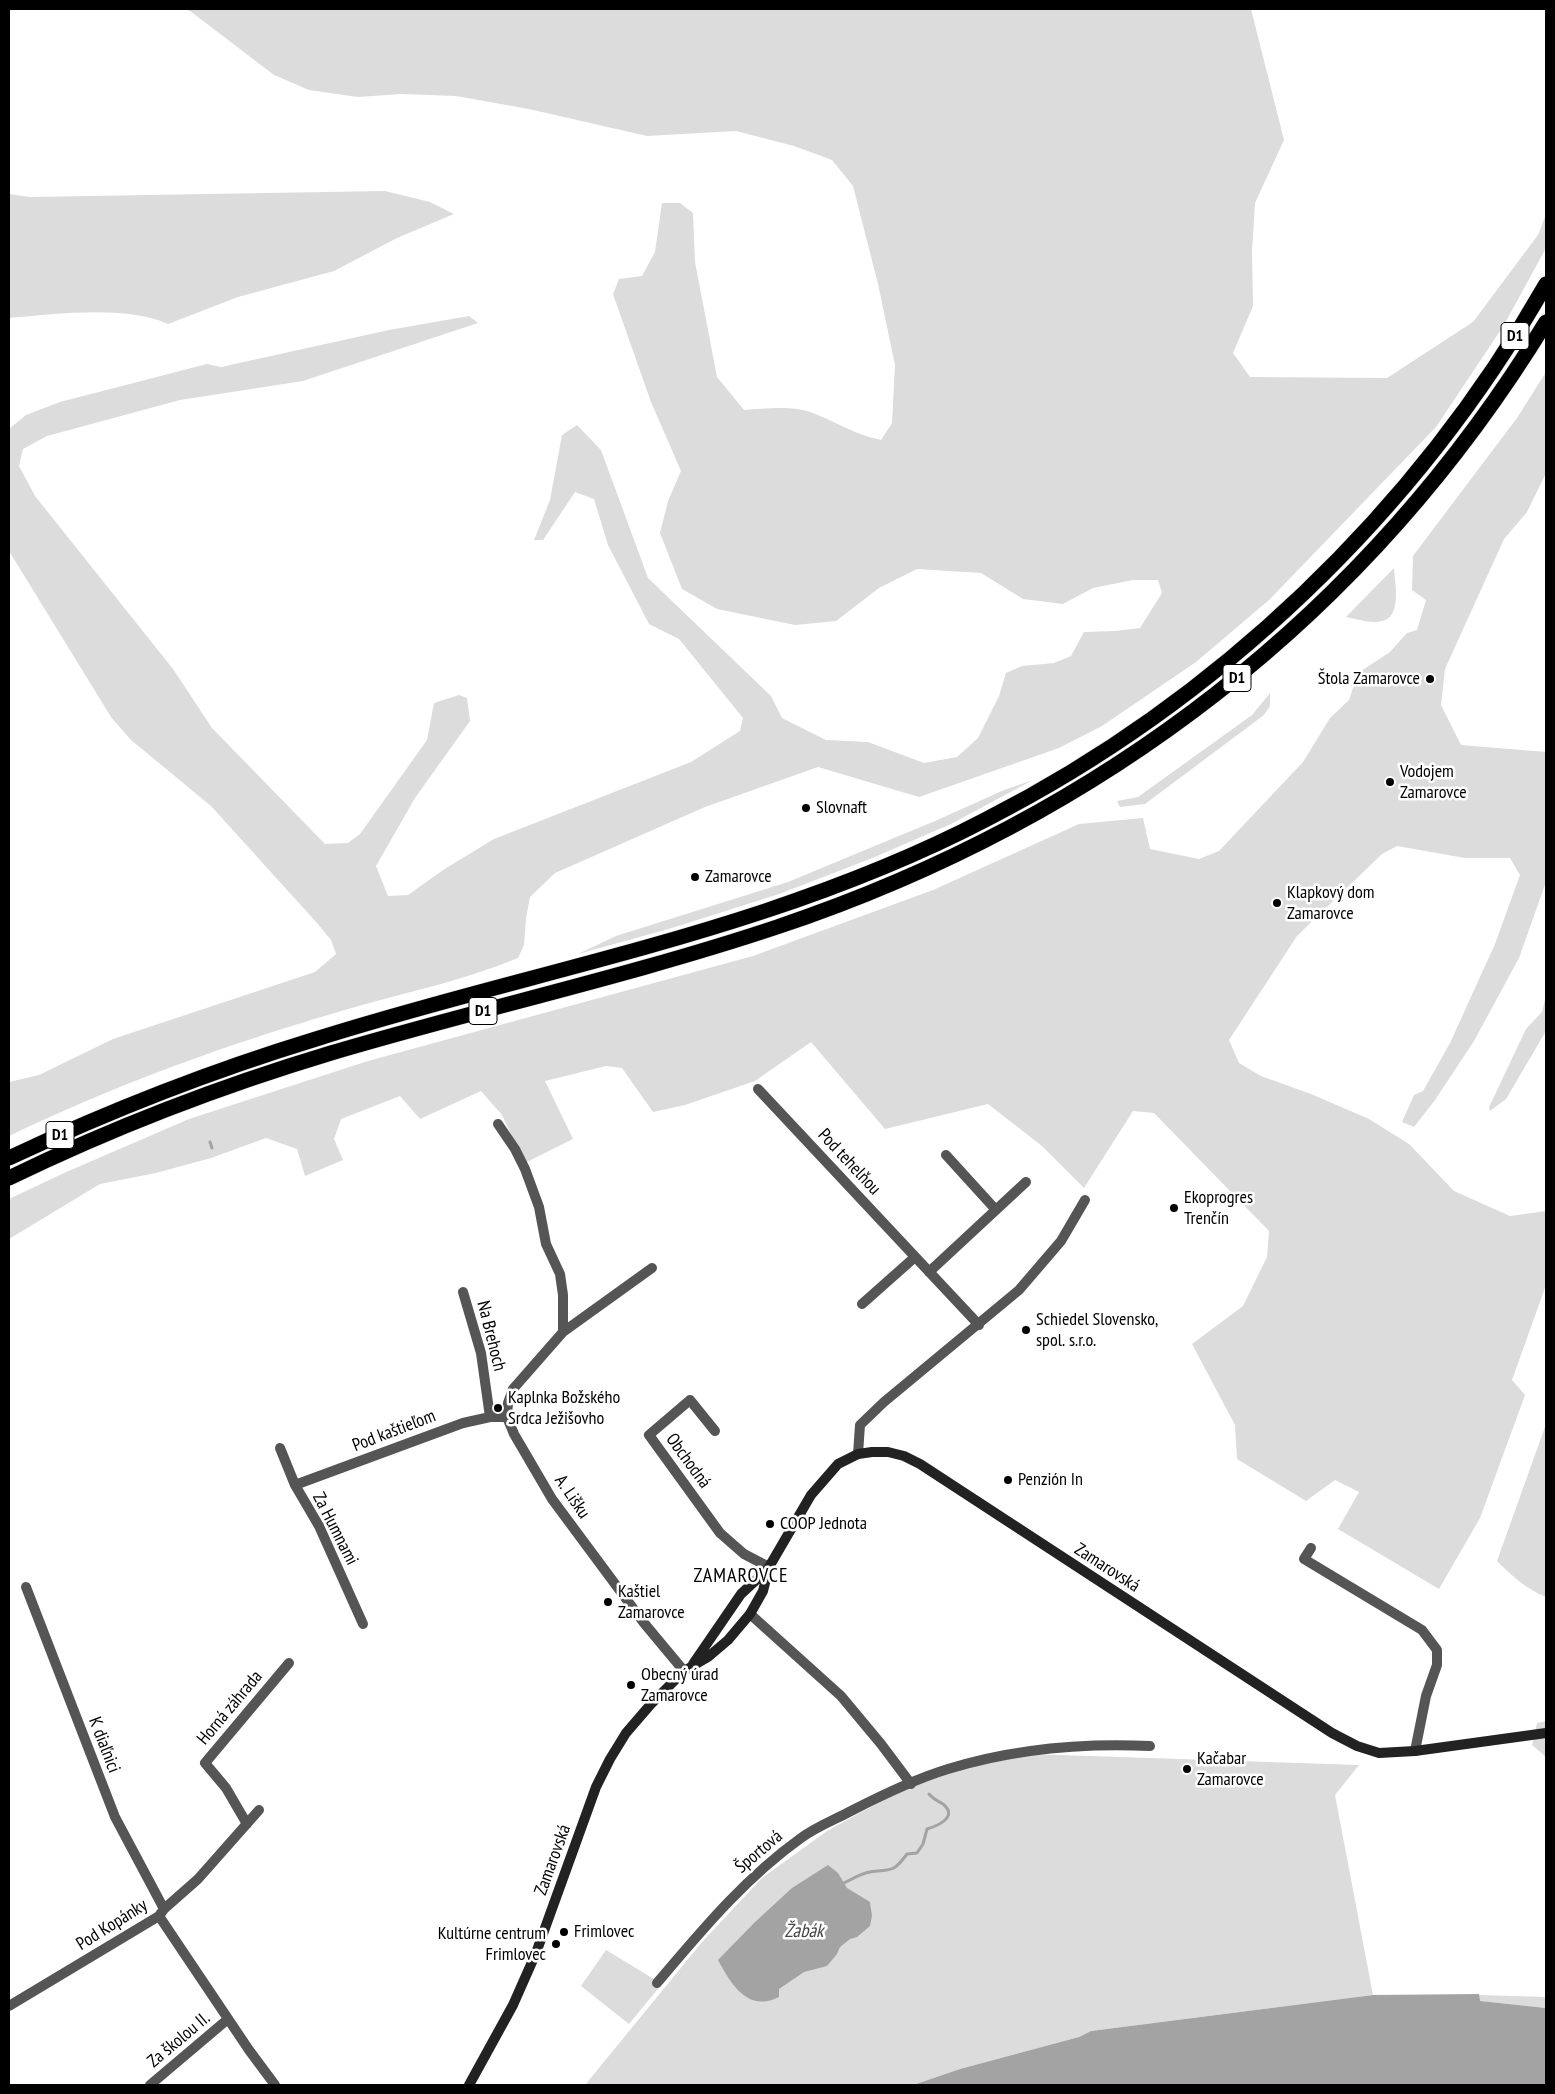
<!DOCTYPE html>
<meta charset="utf-8">
<style>
body{margin:0}
#map{position:relative;width:1555px;height:2094px;overflow:hidden;background:#fff;font-family:"PT Sans Narrow",sans-serif}
canvas{display:block}
.frame{position:absolute;inset:0;border:10px solid #000;pointer-events:none}
</style>
<div id="map">
<canvas width="1555" height="2094"></canvas>
<div class="frame"></div>
</div>
<script>
const c = document.querySelector('canvas').getContext('2d');
c.lineJoin = 'round';
function fillPath(path, color) {
  c.fillStyle = color;
  c.fill(path, 'evenodd');
}
function trace(path, color, width, dash) {
  c.strokeStyle = color;
  c.lineWidth = width;
  c.lineCap = dash ? 'butt' : 'round';
  c.setLineDash(dash || []);
  c.stroke(path);
}
function drawText(font, color, halo, rows, align = 'center') {
  c.font = font + ' "PT Sans Narrow",sans-serif';
  c.lineWidth = 5;
  c.setLineDash([]);
  c.textBaseline = 'middle';
  c.strokeStyle = halo;
  c.fillStyle = color;
  for (const [text, x, y, turn = 0] of rows) {
    c.save();
    c.translate(x, y);
    c.rotate((+turn || 0) * Math.PI / 180);
    c.textAlign = isNaN(turn) ? turn : align;
    if (halo) c.strokeText(text, 0, 0);
    c.fillText(text, 0, 0);
    c.restore();
  }
}
const green = new Path2D(`
 M184,9H1251L1284,140L1255,203L1252,251L1253,306L1233,353L1250,377L1387,378L1473,322L1538,235L1546,214V248L1504,325L1436,427L1269,600L1196,662L1102,726L1059,748L919,797L818,767L705,807L555,873L530,897L526,918L524,945L518,958C460,982 398,994 338,1012C225,1045 115,1085 9,1136V1082L39,1075L113,1039L315,972L336,954L331,940L317,923L211,806L131,740L111,717L9,551V429L26,415L60,402L207,364L221,367L389,330L469,316L478,323L303,381L180,400L47,436L23,449L19,466L35,496L173,669L212,728L325,844L348,843L360,834L427,740L434,703L459,695L467,698L470,721L415,798L376,866L388,896L408,895L443,870L494,839L691,762L740,731L743,718L679,639L649,624L608,545L594,499L575,492L543,540H534L550,500L562,435L577,425L601,450L648,578L771,696L782,718L826,740L868,742L924,763L957,757L978,738L999,696L1006,673L1022,666L1054,663L1071,656L1084,632L1115,631L1140,628L1162,593L1158,580H1133L1093,588L1063,604L1023,599L981,573L917,569L879,588L836,621L795,625L717,609L682,589L660,533L668,501L681,471L651,402L613,294L619,279L642,276L655,252L662,203H680L693,213L695,262L717,377L744,410C766,409 791,405 813,413C836,422 856,435 881,440L892,423L895,365L878,284L853,186L832,160L794,146L736,131L647,136L529,109L456,96L401,94L358,97L309,90L274,75L190,11Z
 M385,191L430,202L454,214L397,238L334,271L238,297L168,324C125,305 56,314 9,318V194L30,197Z
 M1546,372V473L1527,512L1504,539L1445,669L1441,705L1461,745L1546,752V882L1519,958L1474,1041L1435,1100L1414,1127L1402,1122L1414,1095L1423,1091L1450,1043L1495,944L1520,875L1510,858H1465L1397,846L1382,854L1297,936L1229,1040L1239,1063L1261,1076L1311,1094L1369,1119L1409,1144L1454,1191L1510,1216L1546,1211V1285L1512,1380L1525,1395L1480,1518L1439,1589L1338,1529L1359,1492L1335,1480L1306,1501L1237,1459L1235,1425L1192,1344L1243,1306L1267,1257L1269,1231L1154,1113L1133,1111L1084,1188L1042,1146L988,1104L885,1129L811,1042L755,1081L685,1105L653,1112L622,1068L606,1066L545,1081L573,1139L525,1163L502,1115L481,1091L420,1119L400,1096L341,1119L334,1139L343,1160L305,1176L297,1149L266,1138L211,1158L156,1173L100,1184L9,1239V1199L64,1173L189,1119L368,1061L753,956L933,890L1079,824L1143,818L1150,849L1199,859L1219,851L1303,762L1330,718L1349,700L1358,673L1390,652L1407,633L1417,630L1426,600L1412,590L1413,556L1517,418Z
 M1394,568C1395,583 1402,617 1382,621C1372,624 1356,619 1346,617Z
 M1270,693V706L1264,715L1145,804L1120,807L1117,801L1138,797L1252,715Z
 M1033,780L951,824L870,859L779,894L672,928L578,954L616,936L788,882L935,821L1004,790Z
 M1546,995V1031L1506,1099L1490,1111L1489,1107L1526,1029L1542,1012Z
 M1546,1424V1597C1526,1589 1512,1576 1497,1561Z
 M1546,1721V1757L1532,1745L1537,1723Z
 M1031,1754L1359,1765L1335,1795L1373,1995L1091,2031L1079,2037L960,2069L913,2085H585L702,1942L762,1878L827,1831L889,1797L938,1774Z
 M606,1950L662,1984L629,2024L581,1986Z
 M1479,1995L1546,1997V2008L1479,2001Z`);
const water = new Path2D(`
 M828,1865L838,1873L847,1888L870,1902L872,1916L870,1926L857,1937L850,1939L840,1947L837,1954L827,1966L804,1972L779,1989V1997C748,2013 731,1984 718,1960L754,1923L792,1888Z
 M1479,1994L1480,2001L1546,2008V2085H913L960,2069L1079,2037L1091,2031L1373,1995Z`);
const stream = new Path2D(`
 M210,1142L212,1148
 M844,1883C852,1879 862,1873 870,1872C892,1869 893,1873 907,1854L917,1853L923,1844L927,1829C937,1826 959,1817 943,1804C938,1801 933,1799 929,1794`);
const street = new Path2D(`
 M758,1089L979,1325
 M498,1124L515,1149L525,1169L539,1207L546,1244L560,1274L563,1295V1332
 M946,1155L996,1210
 M652,1268L563,1332L513,1389L508,1403L507,1417L514,1434L552,1499L644,1623L684,1671
 M929,1272L1026,1182
 M463,1292L481,1353L490,1417
 M862,1304L915,1257
 M715,1431L690,1400L649,1435L720,1533L744,1554L769,1567
 M280,1448L295,1485L319,1526L363,1624
 M858,1454L860,1425L884,1402L1019,1290L1061,1241L1085,1200
 M295,1485L463,1423L490,1417H507
 M1311,1548L1304,1559L1422,1630L1437,1650V1665L1426,1696L1415,1751
 M26,1587L115,1817L164,1909
 M750,1614L841,1696L881,1744L911,1784
 M247,1824L226,1788L205,1763L289,1663
 M159,1916L249,2050L275,2085
 M657,1983C702,1930 745,1878 801,1838C816,1827 834,1820 851,1811C882,1795 915,1779 948,1769C1013,1749 1083,1743 1150,1746
 M9,2006L159,1916L164,1909L198,1879L259,1810
 M150,2085L228,2019`);
const secondary = new Path2D(`
 M693,1664L741,1594L769,1568
 M469,2085L513,2005L536,1953L596,1787L610,1759L626,1733L651,1704L684,1671L708,1657L728,1640L750,1614L763,1591L769,1567L811,1495L838,1464L858,1454L872,1452H888L904,1456L920,1464L1332,1733L1357,1746L1379,1753L1415,1751L1546,1733`);
const highway = new Path2D(`
 M9,1158C109,1111 211,1071 316,1039C464,992 617,960 765,911C840,886 914,857 985,820C1218,701 1416,512 1546,284
 M9,1178C112,1128 221,1086 331,1053C479,1009 630,976 777,927C1102,818 1367,615 1546,322`);
const markers = [
 [1430,679,5,"#000"],
 [1390,782,5,"#000"],
 [806,808,5,"#000"],
 [695,877,5,"#000"],
 [1277,903,5,"#000"],
 [1174,1208,5,"#000"],
 [1026,1330,5,"#000"],
 [498,1408,5,"#000"],
 [1008,1480,5,"#000"],
 [770,1524,5,"#000"],
 [608,1602,5,"#000"],
 [631,1685,5,"#000"],
 [1187,1769,5,"#000"],
 [564,1932,5,"#000"],
 [556,1944,5,"#000"]
];
const shields = [
 [1515,336,28],
 [1237,678,28],
 [483,1011,28],
 [60,1135,28]
];
const shieldNames = [
 ["D1",1515,336],
 ["D1",1237,678],
 ["D1",483,1011],
 ["D1",60,1135]
];
const poiNames = [
 ["Štola Zamarovce",1420,679,"right"],
 ["Vodojem",1400,772],
 ["Zamarovce",1400,793],
 ["Slovnaft",816,808],
 ["Zamarovce",705,877],
 ["Klapkový dom",1287,893],
 ["Zamarovce",1287,914],
 ["Ekoprogres",1184,1198],
 ["Trenčín",1184,1219],
 ["Schiedel Slovensko,",1036,1320],
 ["spol. s.r.o.",1036,1341],
 ["Kaplnka Božského",508,1398],
 ["Srdca Ježišovho",508,1419],
 ["Penzión In",1018,1480],
 ["COOP Jednota",780,1524],
 ["Kaštiel",618,1592],
 ["Zamarovce",618,1613],
 ["Obecný úrad",641,1675],
 ["Zamarovce",641,1696],
 ["Kačabar",1197,1759],
 ["Zamarovce",1197,1780],
 ["Frimlovec",574,1932],
 ["Kultúrne centrum",546,1934,"right"],
 ["Frimlovec",546,1955,"right"]
];
const streetNames = [
 ["Pod tehelňou",849,1162,47],
 ["Na Brehoch",491,1336,76],
 ["Pod kaštieľom",394,1431,-21],
 ["Obchodná",688,1461,54],
 ["A. Lišku",572,1497,56],
 ["Za Humnami",335,1529,63],
 ["Zamarovská",1107,1568,33],
 ["Horná záhrada",230,1708,-50],
 ["K diaľnici",104,1745,69],
 ["Športová",759,1852,-40],
 ["Zamarovská",553,1860,-70],
 ["Pod Kopánky",112,1925,-32],
 ["Za školou II.",179,2040,-40]
];
const waterNames = [
 ["Žabák",804,1932]
];
const quarterNames = [
 ["ZAMAROVCE",741,1576]
];
fillPath(green, '#dcdcdc');
fillPath(water, '#a3a3a3');
trace(stream, '#a3a3a3', 3);
trace(highway, '#dbdbdb', 16);
trace(street, '#555', 10);
trace(secondary, '#222', 10);
trace(highway, '#000', 15);
for (const [x, y, r, color] of markers) {
  const dot = new Path2D();
  dot.arc(x, y, r, 0, 2 * Math.PI);
  c.fillStyle = color;
  c.fill(dot);
  trace(dot, '#fff', 2);
}
for (const [x, y, w] of shields) {
  const box = new Path2D();
  box.roundRect(x - w / 2, y - 13.5, w, 27, 4);
  c.fillStyle = '#fff';
  c.fill(box);
  trace(box, '#000', 1);
}
drawText('bold 16px', '#000', null, shieldNames);
drawText('18px', '#000', '#fff', poiNames, 'left');
drawText('18px', '#000', '#fff', streetNames);
drawText('italic 19px', '#444', '#fff', waterNames);
c.letterSpacing = '1px';
drawText('20px', '#000', '#fff', quarterNames);
c.letterSpacing = '0px';
</script>
